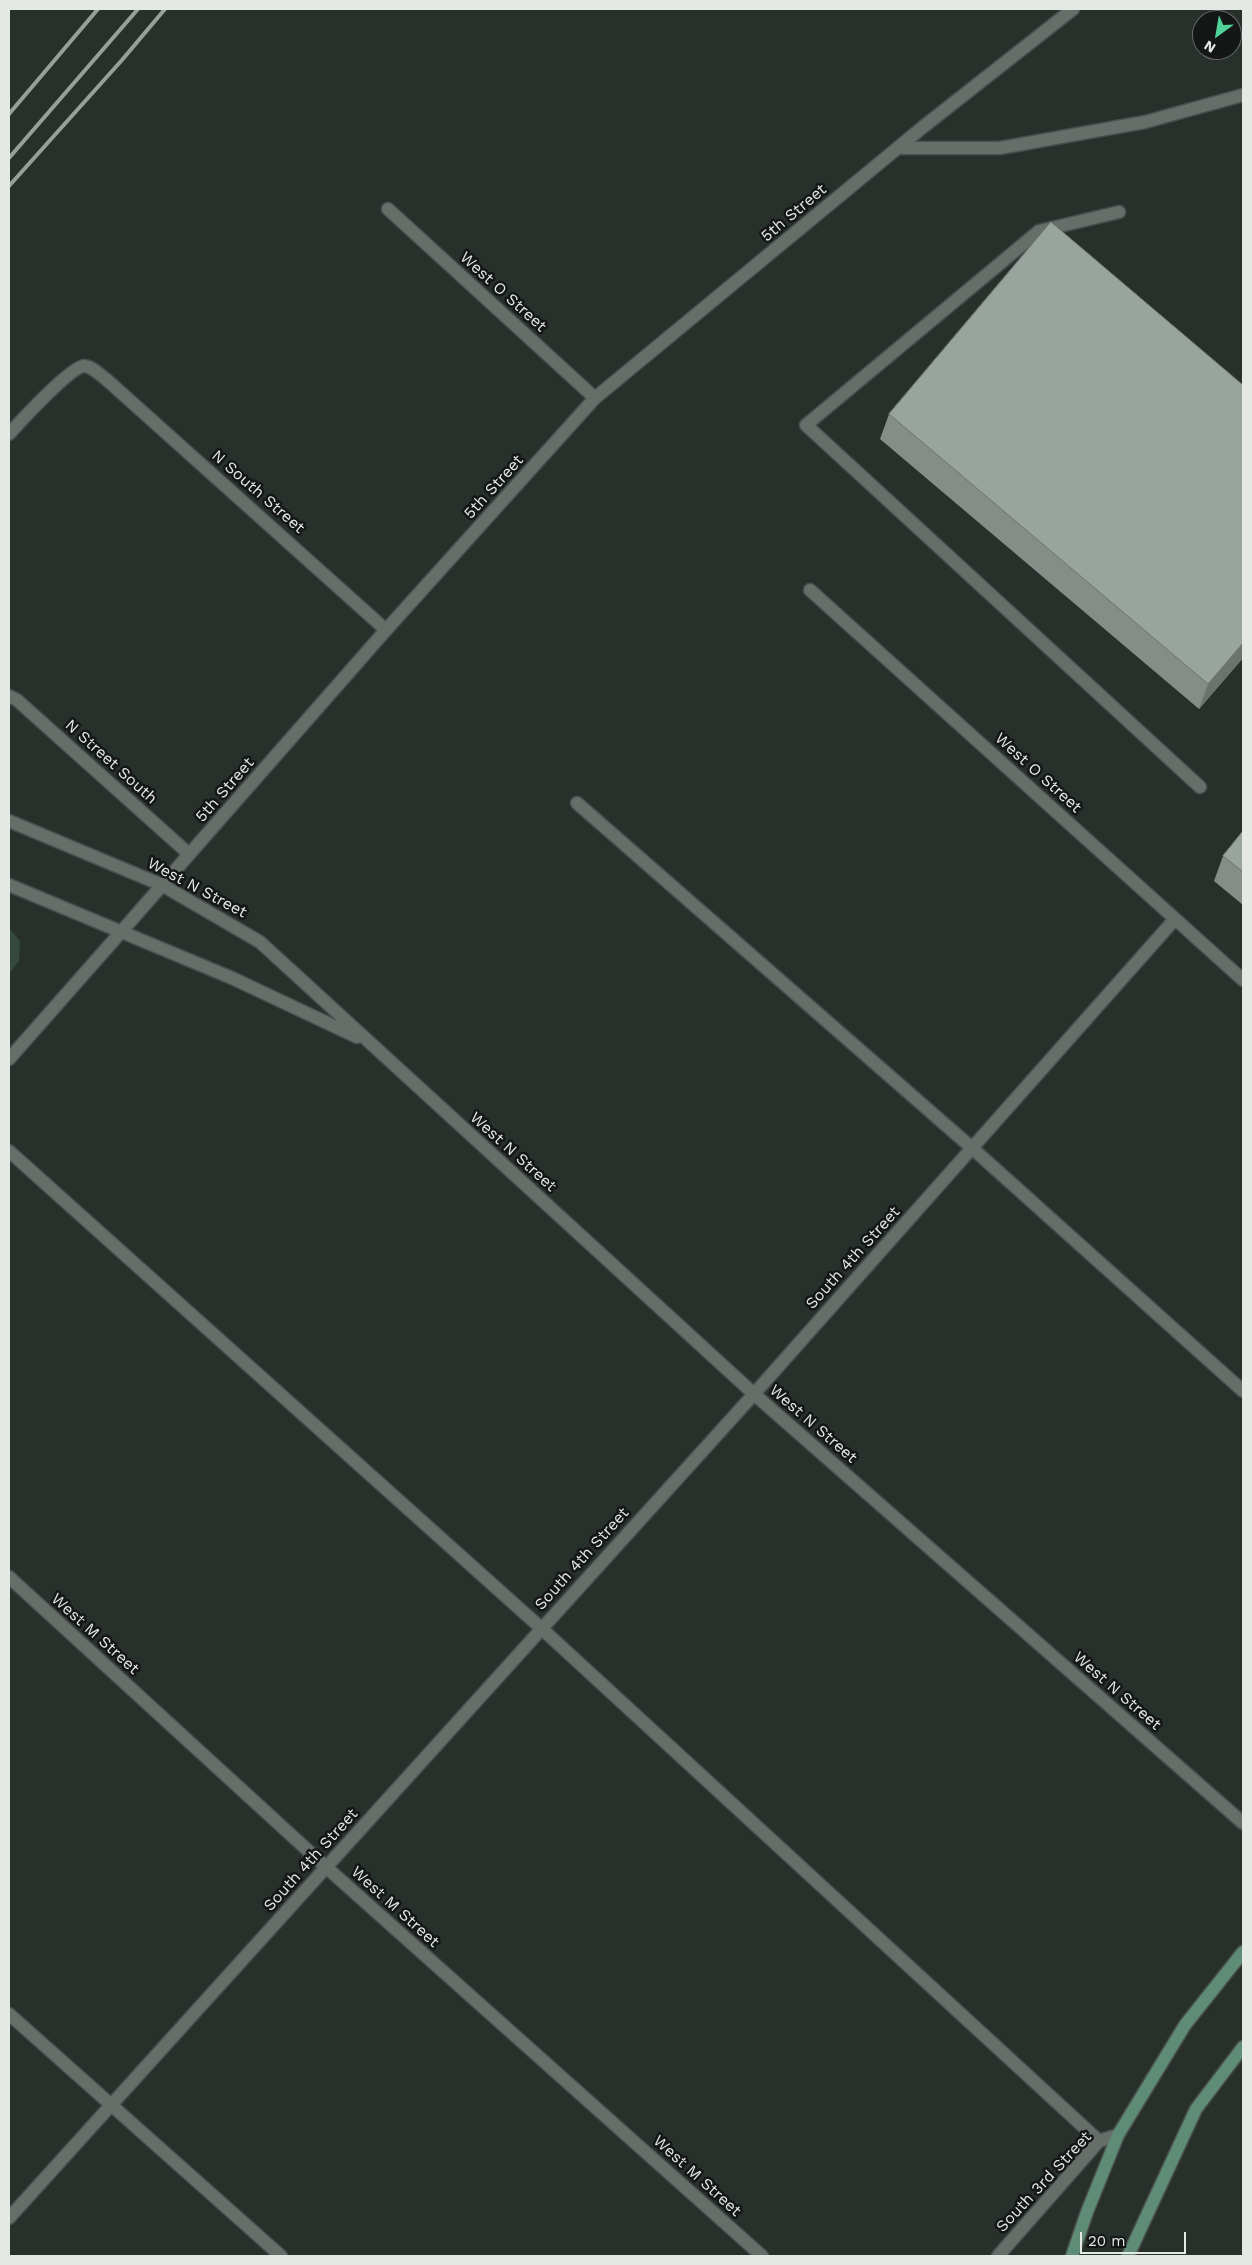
<!DOCTYPE html>
<style>
body{margin:0}
#map{position:relative;width:1252px;height:2265px;overflow:hidden;background:#28302c;font-family:"Work Sans",sans-serif}
canvas{display:block}
.frame{position:absolute;inset:0;border:10px solid #e4e9e6;pointer-events:none}
.north{position:absolute;left:1192px;top:10px;width:50px;height:50px;box-sizing:border-box;background:#141715;border:1px solid #676b69;border-radius:50%;rotate:212deg;font-size:14px;font-weight:700;line-height:20px;text-align:center;color:#e4e9e6}
.north::after{content:'';display:block;margin:auto;width:18px;height:22px;background:#4fd399;clip-path:polygon(50% 0,100% 100%,50% 72%,0 100%)}
.scale{position:absolute;left:1080px;top:2232px;width:106px;height:22px;box-sizing:border-box;border:2px solid #e4e9e6;border-top:0;padding-left:6px;font-size:15px;line-height:18px;white-space:nowrap;color:#e4e9e6;-webkit-text-stroke:4px #141715;paint-order:stroke}
</style>
<div id="map">
<canvas width="1252" height="2265"></canvas>
<div class="frame"></div>
<div class="north">N</div>
<div class="scale">20 m</div>
</div>
<script>
const c = document.querySelector('canvas').getContext('2d');
c.lineJoin = 'round';
function fillPath(path, color) {
  c.fillStyle = color;
  c.fill(path, 'evenodd');
}
function trace(path, color, width, dash) {
  c.strokeStyle = color;
  c.lineWidth = width;
  c.lineCap = dash ? 'butt' : 'round';
  c.setLineDash(dash || []);
  c.stroke(path);
}
function drawText(font, color, halo, rows, align = 'center') {
  c.font = font + ' "Work Sans",sans-serif';
  c.lineWidth = 5;
  c.setLineDash([]);
  c.textBaseline = 'middle';
  c.strokeStyle = halo;
  c.fillStyle = color;
  for (const [text, x, y, turn = 0] of rows) {
    c.save();
    c.translate(x, y);
    c.rotate((+turn || 0) * Math.PI / 180);
    c.textAlign = isNaN(turn) ? turn : align;
    if (halo) c.strokeText(text, 0, 0);
    c.fillText(text, 0, 0);
    c.restore();
  }
}
const green = new Path2D(`
 M9,928L20,941L19,961L9,974Z`);
const service = new Path2D(`
 M899,148H1000L1145,122L1243,95
 M1119,212L1039,231L806,425L1200,787
 M9,434C20,422 71,366 84,366C92,366 100,375 107,380
 M577,803L972,1148L1243,1391
 M9,1151L541,1628L1099,2141
 M9,2014L281,2256`);
const minor = new Path2D(`
 M388,209L595,398
 M107,380L386,630
 M810,590L1243,980
 M9,696L17,700L189,854
 M9,1059L121,932
 M9,1577L326,1867L762,2256
 M9,2218L754,1394L1175,919
 M998,2256L1099,2141L1118,2135`);
const tertiary = new Path2D(`
 M9,821L162,885L260,942L754,1394L1243,1823
 M9,885L232,978L357,1037
 M121,932L386,630L595,398L923,127L1073,9`);
const secondary = new Path2D(`
 M1072,2256L1087,2212L1118,2135L1185,2025L1243,1952
 M1128,2256L1196,2109L1243,2047`);
const rail = new Path2D(`
 M9,114L98,9
 M9,158L138,9
 M9,186L122,60L165,9`);
const wall = new Path2D(`
 M1243,385V658L1199,709L880,439L889,414Z
 M1243,831V905L1214,881L1223,856Z`);
const shadedWall = new Path2D(`
 M1243,643V658L1199,709L1208,684Z`);
const building = new Path2D(`
 M1051,222L1243,385V643L1208,684L889,414Z
 M1243,831V872L1223,856Z`);
const streetNames = [
 ["5th Street",794,213,-40],
 ["West O Street",503,292,42],
 ["5th Street",494,487,-48],
 ["N South Street",258,492,41],
 ["N Street South",111,762,42],
 ["West O Street",1038,773,42],
 ["5th Street",225,790,-49],
 ["West N Street",197,888,28],
 ["West N Street",513,1152,42],
 ["South 4th Street",853,1258,-48],
 ["West N Street",813,1424,41],
 ["South 4th Street",582,1559,-48],
 ["West M Street",95,1634,42],
 ["West N Street",1117,1691,41],
 ["South 4th Street",311,1860,-48],
 ["West M Street",395,1907,42],
 ["West M Street",697,2176,42],
 ["South 3rd Street",1044,2182,-47]
];
fillPath(green, '#32493c');
trace(service, '#484e4b', 15);
trace(minor, '#484e4b', 15);
trace(tertiary, '#484e4b', 15);
trace(secondary, '#484e4b', 15);
trace(service, '#656e68', 12);
trace(minor, '#656e68', 12);
trace(tertiary, '#656e68', 12);
trace(secondary, '#5e8c76', 12);
trace(rail, '#989f9b', 4);
fillPath(wall, '#848d88');
fillPath(shadedWall, '#6c736f');
fillPath(building, '#9aa49e');
trace(building, '#6c736f', 1);
drawText('16px', '#e4e9e6', '#141715', streetNames);
</script>
